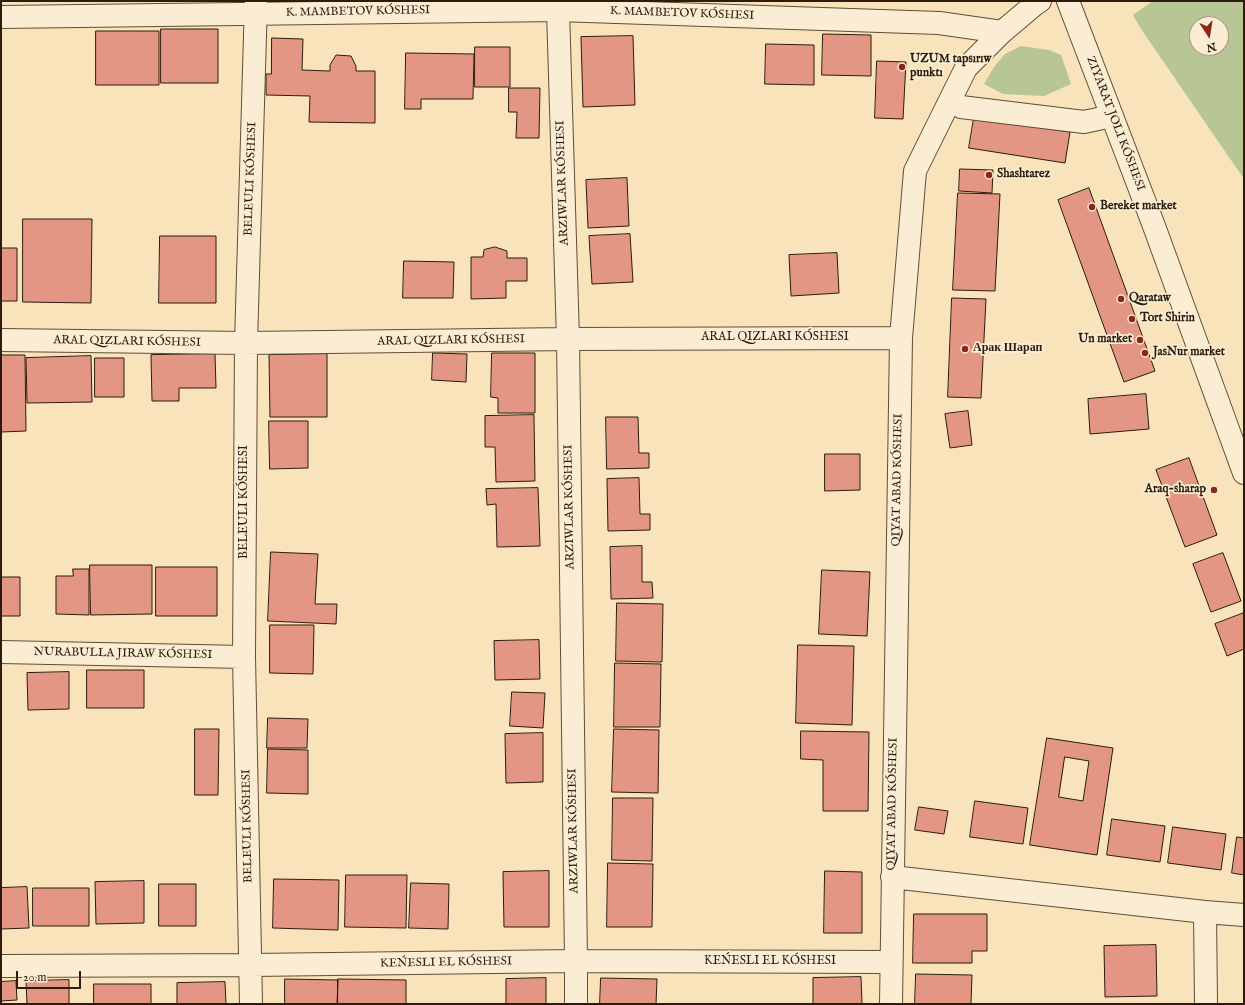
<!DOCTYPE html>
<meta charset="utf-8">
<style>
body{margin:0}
#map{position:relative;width:1245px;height:1005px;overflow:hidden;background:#f8e3bb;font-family:"IM FELL English",serif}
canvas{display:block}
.frame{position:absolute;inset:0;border:2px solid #2d1b0d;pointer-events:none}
.north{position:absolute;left:1189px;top:16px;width:40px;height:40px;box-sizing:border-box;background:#faedd3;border:1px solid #a89984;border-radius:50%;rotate:168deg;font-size:11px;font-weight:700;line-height:16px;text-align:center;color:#2d1b0d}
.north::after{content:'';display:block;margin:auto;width:14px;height:18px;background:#8f2418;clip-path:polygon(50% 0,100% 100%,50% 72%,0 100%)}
.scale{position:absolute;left:16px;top:971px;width:65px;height:18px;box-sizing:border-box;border:2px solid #2d1b0d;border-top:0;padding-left:5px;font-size:12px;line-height:14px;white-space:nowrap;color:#2d1b0d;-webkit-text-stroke:3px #faedd3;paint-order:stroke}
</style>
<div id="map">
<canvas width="1245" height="1005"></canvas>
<div class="frame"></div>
<div class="north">N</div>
<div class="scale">20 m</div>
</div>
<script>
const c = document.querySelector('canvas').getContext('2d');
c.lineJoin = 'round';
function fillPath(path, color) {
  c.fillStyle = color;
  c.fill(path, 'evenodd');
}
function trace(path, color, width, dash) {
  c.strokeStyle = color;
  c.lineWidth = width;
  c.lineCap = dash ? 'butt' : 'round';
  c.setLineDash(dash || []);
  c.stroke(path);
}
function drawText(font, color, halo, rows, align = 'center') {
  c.font = font + ' "IM FELL English",serif';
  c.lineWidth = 3.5;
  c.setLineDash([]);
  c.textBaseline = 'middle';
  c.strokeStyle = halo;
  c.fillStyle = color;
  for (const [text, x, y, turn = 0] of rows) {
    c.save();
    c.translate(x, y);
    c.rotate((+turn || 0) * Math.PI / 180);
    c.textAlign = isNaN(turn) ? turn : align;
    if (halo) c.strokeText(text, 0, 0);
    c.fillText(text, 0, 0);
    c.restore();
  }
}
const green = new Path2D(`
 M1153,1H1244V179L1141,29L1133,15ZM1197,24H1221V48H1197Z
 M1021,46L1049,50L1061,55L1071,84L1044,96L1003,94L984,84L994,67L1005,54Z`);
const building = new Path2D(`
 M161,29H218V83H161Z
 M96,31H159V85H96Z
 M823,34L871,35V76L822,75Z
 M633,36L635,105L583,107L581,37Z
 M272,38L303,39L302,70L330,71V65L336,55L351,56L356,66V71H375V123L309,122L310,96L266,95V74H271Z
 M766,44L814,45V85L765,84Z
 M475,47H510V87H475Z
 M406,53L474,54L473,99H421V109H405Z
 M877,61L906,62L903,119L875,118Z
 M509,88H540L539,138H516L517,112H509Z
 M974,118L1070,132L1065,163L969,148Z
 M960,169L993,170L992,193L959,191Z
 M627,178L629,226L588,228L586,180Z
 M1089,188L1155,371L1124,382L1058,200Z
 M958,193L1000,194L995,291L953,290Z
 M23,219H92L91,303L23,302Z
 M630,234L633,282L592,284L589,236Z
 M160,236H216V303H159Z
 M495,247L507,251V258H527V281H506V298L471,299V257H483L484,250Z
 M1,248H17V301H1Z
 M837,253L839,293L791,296L789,255Z
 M404,261L454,262L453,298H403Z
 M952,298L986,299L981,398L948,397Z
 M433,353L467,354L466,382L432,380Z
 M492,353H535V413H498V398L491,397Z
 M215,354L216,388H179V401H152L151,355Z
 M327,354V417H270L269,355Z
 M1,355H25L26,431L1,432Z
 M91,356L92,402L27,403L26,358Z
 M95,358H124V397H95Z
 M1146,394L1149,429L1090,434L1088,399Z
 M968,411L972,445L950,448L945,414Z
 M534,415L535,481L496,482L495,447H485V416Z
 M606,417H638L639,453H649V468L607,469Z
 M269,421H308V468L270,469Z
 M825,454H860V490L825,491Z
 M1189,458L1217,535L1185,547L1156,470Z
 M639,478L640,514H650V530L608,531L607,479Z
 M538,488L540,546L497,547L496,504L487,505L486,489Z
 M642,546V582H652L653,598L611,599L610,547Z
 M271,552L318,554L315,604H337L336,624L268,621Z
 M1223,553L1241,601L1211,612L1193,564Z
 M90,565H152V614L91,615Z
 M156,567H217V616H156Z
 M73,569H89V615L56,614V576H73Z
 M822,570L870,572L867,636L819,634Z
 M1,577H20V616H1Z
 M617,603L663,604L662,662L616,661Z
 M1244,613V649L1227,656L1215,624Z
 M270,625H314L313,674L270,673Z
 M539,640L540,679L495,680L494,641Z
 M798,645L854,646L852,725L796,723Z
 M615,663L661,664L660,727H614Z
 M87,670H144V708H87Z
 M69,672V709L28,710L27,673Z
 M512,692L545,693L543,728L510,726Z
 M268,718L308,719L307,748H267Z
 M195,729H219L218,795H195Z
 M614,729L659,730L658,793L612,792Z
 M801,731L869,732L868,811H823V760L801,759Z
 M543,733V782L506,783L505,734Z
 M1047,738L1113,748L1097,855L1030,845ZM1065,757L1089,761L1083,801L1059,797Z
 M268,749L308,750V794L267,793Z
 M613,798H653L652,861L612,860Z
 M975,801L1028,808L1023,844L970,837Z
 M919,807L948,811L944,834L915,830Z
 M1112,819L1165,826L1160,862L1107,855Z
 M1173,827L1226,834L1221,870L1168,863Z
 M1237,837L1244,838V875L1232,873Z
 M608,863L653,864L652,927H607Z
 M549,871V927H504L503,872Z
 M825,871L862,872V933H824Z
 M346,875H407L406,928L345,927Z
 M274,879L339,880L338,930L273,928Z
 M144,881V923L96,924L95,882Z
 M411,883L449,884L448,929L409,928Z
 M159,884H196V926H159Z
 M27,887L29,928L1,929V888Z
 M33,888H89V926H33Z
 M914,914H987V951H972V963H913Z
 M1156,945L1157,996L1105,997L1104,946Z
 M916,974L972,975L971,1004H915Z
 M861,977L862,1004H813V978Z
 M546,978V1004H506V979Z
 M601,978L657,979L656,1004H600Z
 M285,979L338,980L337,1004H285Z
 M338,979L406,980V1004H338Z
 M69,980V1004H27L26,981Z
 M16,981L17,1000L1,1001V982Z
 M225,982L226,1004H177V983Z
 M94,984H151V1004H94Z`);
const minor = new Path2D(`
 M1068,1L1154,226L1244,473
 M558,10L568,339L576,961V1004
 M1,17L558,10L939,23L1002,32
 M961,107L1084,122L1112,116
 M1,340L246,343L568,339L901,338
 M1,652L244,657
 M892,877L1205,912L1244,915
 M1205,912L1206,1004
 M1,966L251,965L576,961L891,962
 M251,1004L244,657L246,343L256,1
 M891,1004L901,338L915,171L966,68L1002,32L1034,5L1040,1`);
const markers = [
 [902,67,4,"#8f2418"],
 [989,175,4,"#8f2418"],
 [1092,207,4,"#8f2418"],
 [1121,299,4,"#8f2418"],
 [1132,319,4,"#8f2418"],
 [1140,340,4,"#8f2418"],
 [965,349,4,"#8f2418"],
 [1145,353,4,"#8f2418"],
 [1214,490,4,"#8f2418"]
];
const streetNames = [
 ["K. MAMBETOV KÓSHESI",358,12,-1],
 ["K. MAMBETOV KÓSHESI",682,14,2],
 ["ZIYARAT JOLI KÓSHESI",1115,124,69],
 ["BELEULI KÓSHESI",251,179,-88],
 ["ARZIWLAR KÓSHESI",563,183,-92],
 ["ARAL QIZLARI KÓSHESI",775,338],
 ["ARAL QIZLARI KÓSHESI",451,341,-1],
 ["ARAL QIZLARI KÓSHESI",127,342,1],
 ["QIYAT ABAD KÓSHESI",898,480,-89],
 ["BELEULI KÓSHESI",245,502,-90],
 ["ARZIWLAR KÓSHESI",570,507,-91],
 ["NURABULLA JIRAW KÓSHESI",123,654,1],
 ["QIYAT ABAD KÓSHESI",893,804,-89],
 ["BELEULI KÓSHESI",248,826,-91],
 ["ARZIWLAR KÓSHESI",574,831,-91],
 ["KEŃESLI EL KÓSHESI",770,962],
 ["KEŃESLI EL KÓSHESI",446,963,-1]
];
const poiNames = [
 ["UZUM tapsırıw",910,60],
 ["punktı",910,74],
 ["Shashtarez",997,175],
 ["Bereket market",1100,207],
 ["Qarataw",1129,299],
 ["Tort Shirin",1140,319],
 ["Un market",1132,340,"right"],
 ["Арак Шарап",973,349],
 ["JasNur market",1153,353],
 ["Araq-sharap",1206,490,"right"]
];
fillPath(green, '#b8c594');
fillPath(building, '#e49685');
trace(building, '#2d1b0d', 1);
trace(minor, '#604d38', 24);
trace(minor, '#faedd3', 22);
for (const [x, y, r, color] of markers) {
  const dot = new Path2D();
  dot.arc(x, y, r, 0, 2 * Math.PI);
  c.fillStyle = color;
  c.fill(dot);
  trace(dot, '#faedd3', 1.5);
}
drawText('12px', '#2d1b0d', '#faedd3', streetNames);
drawText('bold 12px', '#2d1b0d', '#faedd3', poiNames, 'left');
</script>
